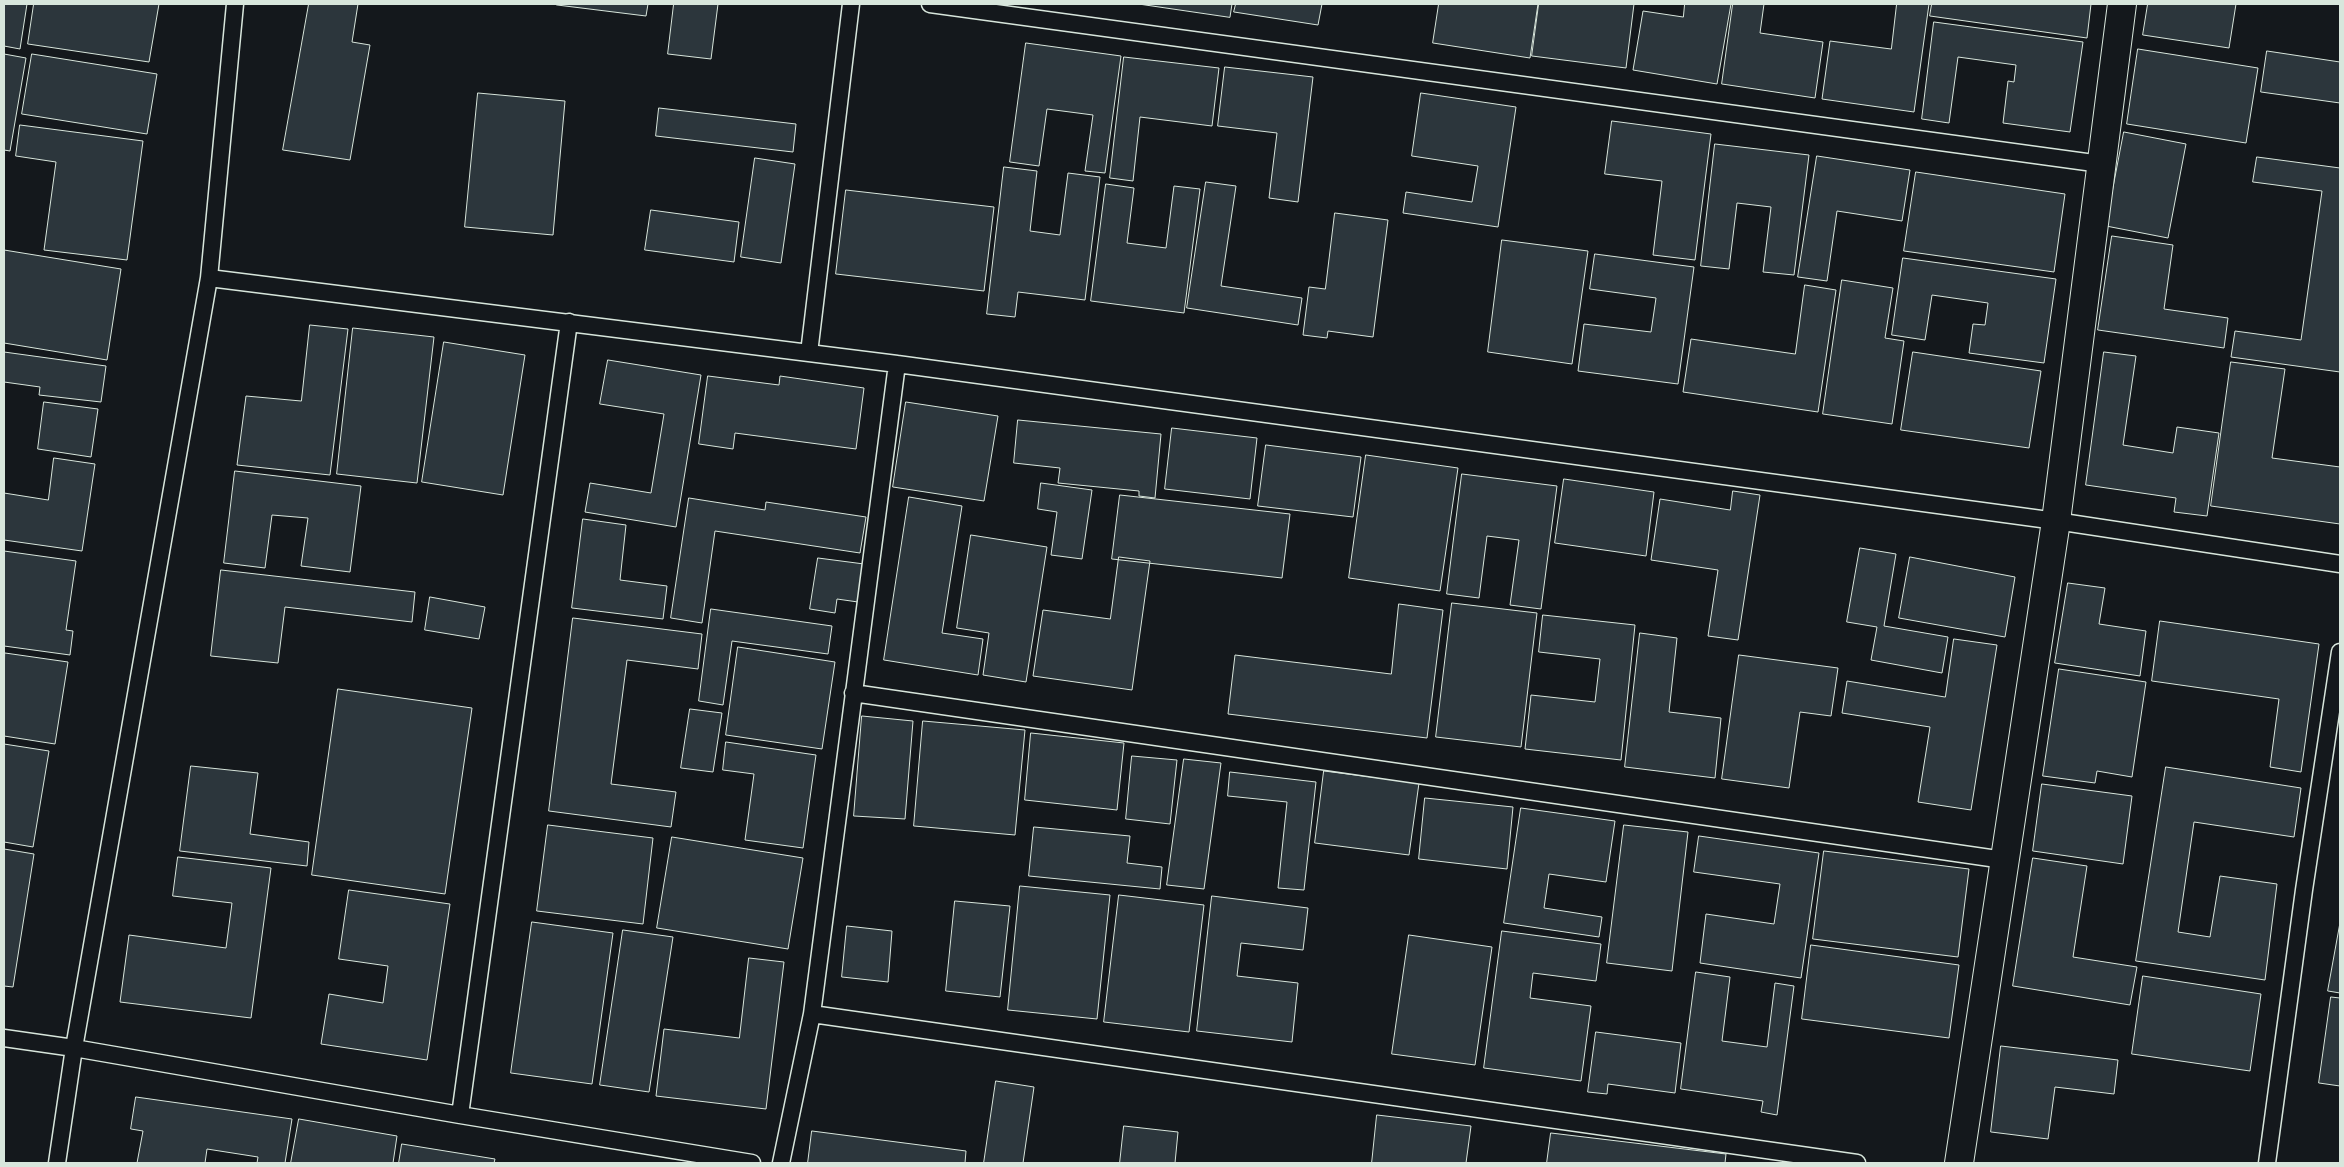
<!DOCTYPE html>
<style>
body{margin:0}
#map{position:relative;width:2344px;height:1167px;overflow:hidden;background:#14181c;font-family:"Fira Sans Condensed",sans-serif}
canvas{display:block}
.frame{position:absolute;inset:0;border:5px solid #d8e6dc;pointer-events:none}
</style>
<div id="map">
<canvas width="2344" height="1167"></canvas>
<div class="frame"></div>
</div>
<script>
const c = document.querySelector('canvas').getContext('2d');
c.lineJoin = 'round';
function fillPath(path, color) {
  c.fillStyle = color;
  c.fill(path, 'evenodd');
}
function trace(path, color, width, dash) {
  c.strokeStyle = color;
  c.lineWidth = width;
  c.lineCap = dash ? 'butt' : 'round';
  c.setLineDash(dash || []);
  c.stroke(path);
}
const building = new Path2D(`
 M4,4H27L20,49L4,46Z
 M34,4H159L149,62L28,44Z
 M309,4H358L352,42L370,45L350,160L283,150Z
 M558,4H648L646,16L557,5Z
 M674,4H718L711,59L668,54Z
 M1139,4H1232L1230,17Z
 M1236,4H1322L1318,25L1234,12Z
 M1439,4H1538L1530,58L1433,43Z
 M1539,4H1634L1626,68L1532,56Z
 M1685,4H1731L1717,84L1633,70L1643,11L1683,17Z
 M1733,4H1764L1760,33L1823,42L1815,98L1722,84Z
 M1897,4H1929L1914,112L1822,99L1830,41L1891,49Z
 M1932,4H2091L2087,38L1930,16Z
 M2148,4H2236L2229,48L2143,35Z
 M1934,22L2083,42L2070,132L2003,123L2008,81L2014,82L2016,65L1958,57L1949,123L1922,119Z
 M1026,43L1121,56L1105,173L1085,171L1093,115L1047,109L1039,166L1010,162Z
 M2138,49L2258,68L2246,143L2127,124Z
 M2267,51L2340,62V103L2261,92Z
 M4,54L26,58L10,151L4,150Z
 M32,54L157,74L147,134L22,114Z
 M1124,57L1219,68L1212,126L1140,117L1133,181L1110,178Z
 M1225,67L1313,77L1298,202L1269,198L1277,133L1218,126Z
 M478,93L565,101L553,235L465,227Z
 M1421,93L1516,107L1498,227L1403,213L1406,192L1472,202L1478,166L1412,156Z
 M659,108L796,124L793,152L656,136Z
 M1612,121L1711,134L1695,260L1653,255L1662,181L1605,174Z
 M20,125L143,141L127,260L44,250L56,162L16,156Z
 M2124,132L2186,144L2168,238L2106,226Z
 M1715,144L1809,155L1794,275L1763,272L1771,207L1737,203L1729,269L1701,266Z
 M1817,156L1910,170L1902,221L1837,211L1827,281L1798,277Z
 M2257,157L2340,168V372L2231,357L2235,331L2301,340L2322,191L2253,182Z
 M755,158L795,164L781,263L741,257Z
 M1004,167L1037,171L1030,231L1060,235L1068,173L1100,177L1085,300L1018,292L1015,317L987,314Z
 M1916,172L2065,194L2054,272L1904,251Z
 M1206,182L1236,186L1221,286L1302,298L1298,325L1187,308Z
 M1106,184L1134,188L1127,243L1166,248L1174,186L1200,189L1184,313L1091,301Z
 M846,190L994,207L984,291L836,274Z
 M651,210L739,222L734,262L645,250Z
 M1335,213L1388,220L1373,337L1328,331L1327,338L1303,335L1309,287L1325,289Z
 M2112,236L2173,245L2164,309L2228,318L2224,348L2098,330Z
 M1502,240L1588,251L1572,364L1488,352Z
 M4,250L121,269L107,360L4,343Z
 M1595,254L1694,267L1678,384L1578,371L1584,324L1651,332L1656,298L1590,289Z
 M1903,258L2056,279L2044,363L1969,353L1973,324L1985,325L1988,303L1932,295L1925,340L1892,335Z
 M1842,280L1893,288L1885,338L1904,341L1892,424L1823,414Z
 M1805,285L1836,290L1818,412L1683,392L1691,339L1795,354Z
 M310,325L348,329L330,475L237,465L246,396L301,401Z
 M353,328L434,337L417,483L337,474Z
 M444,342L525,355L503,495L422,482Z
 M4,352L106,366L101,402L39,395L40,387L4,382Z
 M1913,352L2041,371L2029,448L1901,430Z
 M2104,352L2136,356L2123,445L2173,453L2177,427L2219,433L2207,516L2174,512L2176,498L2086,485Z
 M608,360L701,375L676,527L585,512L590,483L651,493L664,414L600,404Z
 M2231,362L2285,369L2272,458L2340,467V524L2211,506Z
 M708,376L779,385L780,376L864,388L856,449L735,433L733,449L699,444Z
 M44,402L98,409L91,457L38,449Z
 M906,402L998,416L984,501L893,487Z
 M1018,420L1161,434L1155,498L1139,496V491L1058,483L1060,468L1014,463Z
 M1172,428L1257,438L1250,499L1165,489Z
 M1266,445L1361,457L1353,517L1258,506Z
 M1366,455L1458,468L1440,591L1349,578Z
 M54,458L95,464L82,551L4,540V493L48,500Z
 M235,471L361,486L350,572L301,566L308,518L272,515L265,568L224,563Z
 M1462,474L1557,486L1541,609L1510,605L1519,540L1487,536L1479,598L1447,594Z
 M1564,479L1654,492L1646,556L1555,543Z
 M1041,483L1092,490L1082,559L1051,555L1057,512L1038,509Z
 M1733,491L1760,495L1738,640L1708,636L1718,570L1651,560L1660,499L1730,510Z
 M1120,495L1290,514L1282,578L1112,559Z
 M909,497L962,506L942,633L983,639L978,675L884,660Z
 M689,498L765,510L766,502L866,517L860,553L715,531L702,623L671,618Z
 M583,519L626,525L620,580L667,586L663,619L572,608Z
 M971,535L1047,547L1026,682L983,675L989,633L957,628Z
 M1860,548L1896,554L1884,626L1948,637L1942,673L1871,660L1877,627L1847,622Z
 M4,551L76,561L66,630L73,631L70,655L4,646Z
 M1119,557L1150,561L1132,690L1033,676L1043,610L1110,619Z
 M1910,557L2015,577L2005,637L1899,618Z
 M818,558L864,564L858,602L837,599L835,613L810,609Z
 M221,570L415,592L412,622L285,607L278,663L211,656Z
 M2068,583L2105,588L2099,624L2146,631L2140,676L2055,663Z
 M430,597L485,607L479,639L425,630Z
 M1452,603L1537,613L1521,747L1436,737Z
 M1399,604L1443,610L1427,738L1228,714L1235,655L1391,674Z
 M711,609L832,626L828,654L732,641L723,705L699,701Z
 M1543,615L1635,625L1621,760L1525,749L1531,695L1595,702L1600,659L1539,652Z
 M573,618L702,634L698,669L627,660L611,784L676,792L671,827L549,811Z
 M2160,621L2319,644L2301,772L2270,767L2279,699L2152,681Z
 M1640,633L1677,638L1669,712L1721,718L1715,778L1625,767Z
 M1954,639L1997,645L1971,810L1918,802L1930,727L1842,713L1847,681L1945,697Z
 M738,647L835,662L822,749L726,735Z
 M5,653L68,662L55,744L4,736Z
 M1739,655L1838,668L1831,716L1800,712L1789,788L1722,779Z
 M2059,669L2146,682L2132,777L2097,771L2095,783L2043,776Z
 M338,689L472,708L445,894L312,875Z
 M690,709L722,713L713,772L681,768Z
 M862,716L913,721L905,819L854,816Z
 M923,721L1025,730L1015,835L914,826Z
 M1031,733L1124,743L1117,810L1025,800Z
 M726,742L816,755L803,848L745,840L754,774L723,770Z
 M4,744L49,751L33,847L4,842Z
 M1132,756L1177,760L1170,824L1126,819Z
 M1184,759L1221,763L1204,889L1167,885Z
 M191,766L258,773L250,834L309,842L307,866L180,851Z
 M2166,767L2301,788L2294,837L2194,822L2178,932L2210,937L2220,876L2277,884L2265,980L2136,961Z
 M1324,771L1419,783L1409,855L1315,843Z
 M1230,772L1316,782L1304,890L1278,888L1287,802L1228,796Z
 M2042,784L2132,796L2123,864L2033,851Z
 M1425,798L1513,807L1507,869L1419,859Z
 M1521,808L1615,821L1606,882L1549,874L1544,908L1602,917L1599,937L1504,923Z
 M548,825L653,838L643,924L537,911Z
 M1624,825L1688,832L1672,971L1607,963Z
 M1034,827L1130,836L1127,863L1162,867L1160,889L1029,876Z
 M1699,836L1819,853L1801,978L1700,963L1706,914L1774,924L1780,884L1694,872Z
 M672,837L803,858L788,949L657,928Z
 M4,849L34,854L13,987L4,986Z
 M1824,851L1969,869L1958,957L1813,939Z
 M178,857L271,868L251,1018L120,1002L129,935L226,948L232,903L173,896Z
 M2033,858L2087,866L2073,957L2137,967L2130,1005L2013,986Z
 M1020,886L1110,895L1097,1019L1008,1010Z
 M349,890L450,904L427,1060L321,1044L329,994L383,1003L388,966L339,959Z
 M1119,895L1204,905L1189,1032L1104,1022Z
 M1212,896L1308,908L1303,950L1241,943L1237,976L1298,983L1292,1042L1197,1031Z
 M955,901L1010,906L1000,997L946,991Z
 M532,922L613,933L592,1084L511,1073Z
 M2340,923V993L2328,991Z
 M847,926L892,931L888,982L842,977Z
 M623,930L673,937L649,1092L600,1085Z
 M1502,931L1601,944L1596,981L1533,973L1530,998L1591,1006L1581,1081L1484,1068Z
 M1409,935L1492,947L1475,1065L1392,1054Z
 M1811,945L1959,965L1949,1038L1802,1019Z
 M749,958L784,962L766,1109L656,1096L664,1029L739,1038Z
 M1696,972L1730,977L1722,1041L1767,1047L1775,983L1794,986L1777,1115L1761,1112L1763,1101L1681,1089Z
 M2143,976L2261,994L2250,1071L2132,1054Z
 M2331,997L2340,998V1086L2319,1083Z
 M1596,1032L1681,1043L1675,1093L1608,1084L1607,1094L1588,1092Z
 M2001,1046L2118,1060L2114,1094L2055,1087L2048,1139L1991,1132Z
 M996,1081L1034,1087L1023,1163H984Z
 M136,1097L292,1119L285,1163H257L258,1157L207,1149L205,1163H137L143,1131L131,1129Z
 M1377,1115L1471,1126L1466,1163H1372Z
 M299,1119L397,1136L393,1163H291Z
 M1124,1126L1178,1132L1175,1163H1120Z
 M812,1131L966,1151L965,1163H808Z
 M1551,1133L1726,1154L1725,1163H1547Z
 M402,1144L495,1159L494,1163H399Z`);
const service = new Path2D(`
 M930,4L2101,164
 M209,278L897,364L2056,521L2340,564
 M809,353L851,4
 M853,693L2004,860
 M812,1014L897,364
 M4,1038L74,1048L460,1115L569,322
 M460,1115L752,1163
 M57,1163L74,1048L209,278L235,4
 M781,1163L812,1014L1857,1163
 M2267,1163L2304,890L2340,652`);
const minor = new Path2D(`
 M1959,1163L2056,521L2122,4`);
fillPath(building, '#2c363c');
trace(building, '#d8e6dc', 1);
trace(service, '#d8e6dc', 19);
trace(minor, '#d8e6dc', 30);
trace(service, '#14181c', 16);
trace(minor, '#14181c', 28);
</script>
